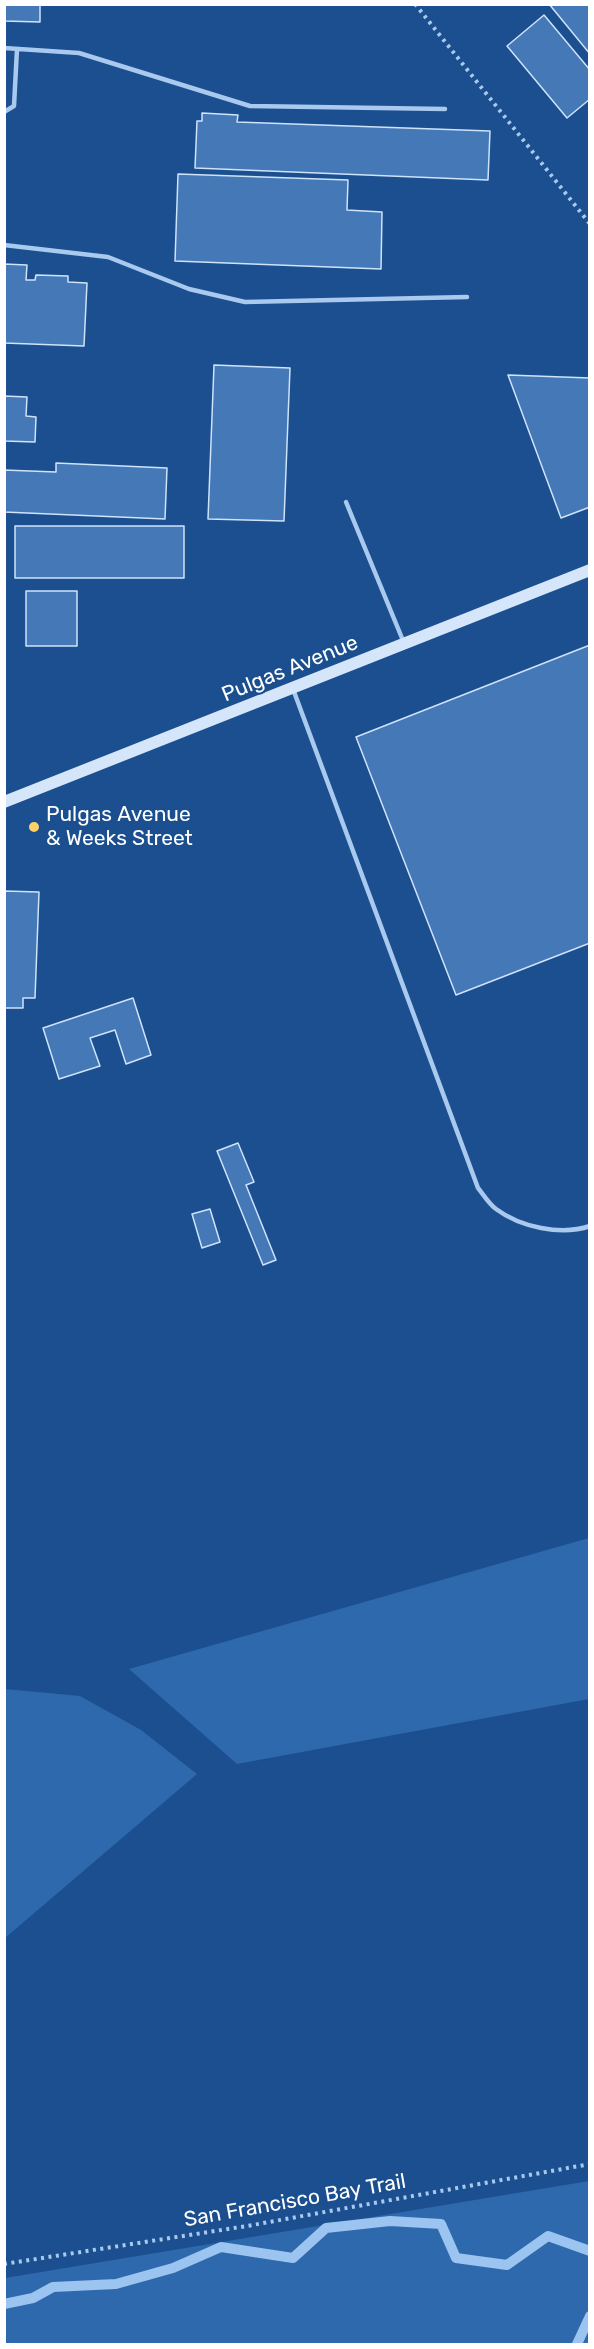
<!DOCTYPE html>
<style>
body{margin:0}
#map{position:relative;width:594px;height:2349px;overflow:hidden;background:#1b4f8f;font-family:Rubik,sans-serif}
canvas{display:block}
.frame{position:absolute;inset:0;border:6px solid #fff;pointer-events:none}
</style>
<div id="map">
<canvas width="594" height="2349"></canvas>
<div class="frame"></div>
</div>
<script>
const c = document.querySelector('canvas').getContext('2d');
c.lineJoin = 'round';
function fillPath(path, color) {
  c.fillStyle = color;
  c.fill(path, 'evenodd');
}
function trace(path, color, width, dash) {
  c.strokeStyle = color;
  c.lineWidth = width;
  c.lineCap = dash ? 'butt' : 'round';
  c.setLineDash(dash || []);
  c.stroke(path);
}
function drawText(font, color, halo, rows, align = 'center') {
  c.font = font + ' Rubik,sans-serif';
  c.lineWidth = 4.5;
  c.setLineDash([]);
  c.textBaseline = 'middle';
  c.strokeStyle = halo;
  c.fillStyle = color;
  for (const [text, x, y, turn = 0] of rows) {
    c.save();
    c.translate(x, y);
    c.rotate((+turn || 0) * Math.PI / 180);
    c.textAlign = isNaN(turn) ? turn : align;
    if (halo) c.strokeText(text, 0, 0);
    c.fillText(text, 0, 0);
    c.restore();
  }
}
const green = new Path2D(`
 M589,1538V1699L237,1764L129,1669Z
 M5,1689L80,1696L141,1730L197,1774L5,1938Z
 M589,2181V2344H5V2278Z`);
const stream = new Path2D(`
 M4,2304L33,2298L53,2287L116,2284L173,2268L221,2247L293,2258L326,2228L390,2221L441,2224L456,2258L507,2265L548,2236L590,2251
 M577,2344L590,2316`);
const building = new Path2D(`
 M4,4H40V22L4,21Z
 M549,4H590V54Z
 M544,15L590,70V99L567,118L507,46Z
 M202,113L238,115L237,122L490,131L488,180L195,168L197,121H202Z
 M178,174L348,180L347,210L382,212L381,269L175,261Z
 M4,264L27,265L26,280H35L36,275L68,276V282L87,283L84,346L4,343Z
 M214,365L290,368L284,521L208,519Z
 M508,375L590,378V507L561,518Z
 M4,396L27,397L26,416L36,417L35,442L4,441Z
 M56,463L167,468L165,519L4,512V470L56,472Z
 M15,526H184V578H15Z
 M26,591H77V646H26Z
 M590,645V943L456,995L356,737Z
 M4,891L39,892L35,998H23V1008H4Z
 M133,998L151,1055L126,1064L115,1030L90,1038L100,1066L59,1079L43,1028Z
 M238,1143L254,1182L246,1185L276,1260L263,1265L217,1151Z
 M210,1209L220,1242L202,1248L192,1214Z`);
const path = new Path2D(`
 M415,4L590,224
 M4,2264L247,2226L590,2164`);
const lane = new Path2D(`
 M4,48L79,53L250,106L445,109
 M4,112L14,106L17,49
 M4,245L108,257L189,289L245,302L467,297
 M346,502L404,643
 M293,689L478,1188C483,1194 489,1204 496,1209C520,1227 561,1236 590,1226`);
const secondary = new Path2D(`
 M4,802L590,570`);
const markers = [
 [34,827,6,"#ffd166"]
];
const streetNames = [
 ["Pulgas Avenue",290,669,-22],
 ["San Francisco Bay Trail",295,2201,-10]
];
const poiNames = [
 ["Pulgas Avenue",46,815],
 ["& Weeks Street",46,839]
];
fillPath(green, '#2e69ad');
trace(stream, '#9cc4f0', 10);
fillPath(building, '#4478b7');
trace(building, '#cfe3fa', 1.5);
trace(path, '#a9c9ee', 4, [3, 4.5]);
trace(lane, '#a9c9ee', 4.5);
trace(secondary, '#d6e6fa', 12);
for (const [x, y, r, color] of markers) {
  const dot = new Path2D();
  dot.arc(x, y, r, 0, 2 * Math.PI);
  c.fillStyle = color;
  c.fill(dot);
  trace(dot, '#1b4f8f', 2);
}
drawText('21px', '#fff', '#1b4f8f', streetNames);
drawText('21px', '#fff', '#1b4f8f', poiNames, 'left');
</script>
